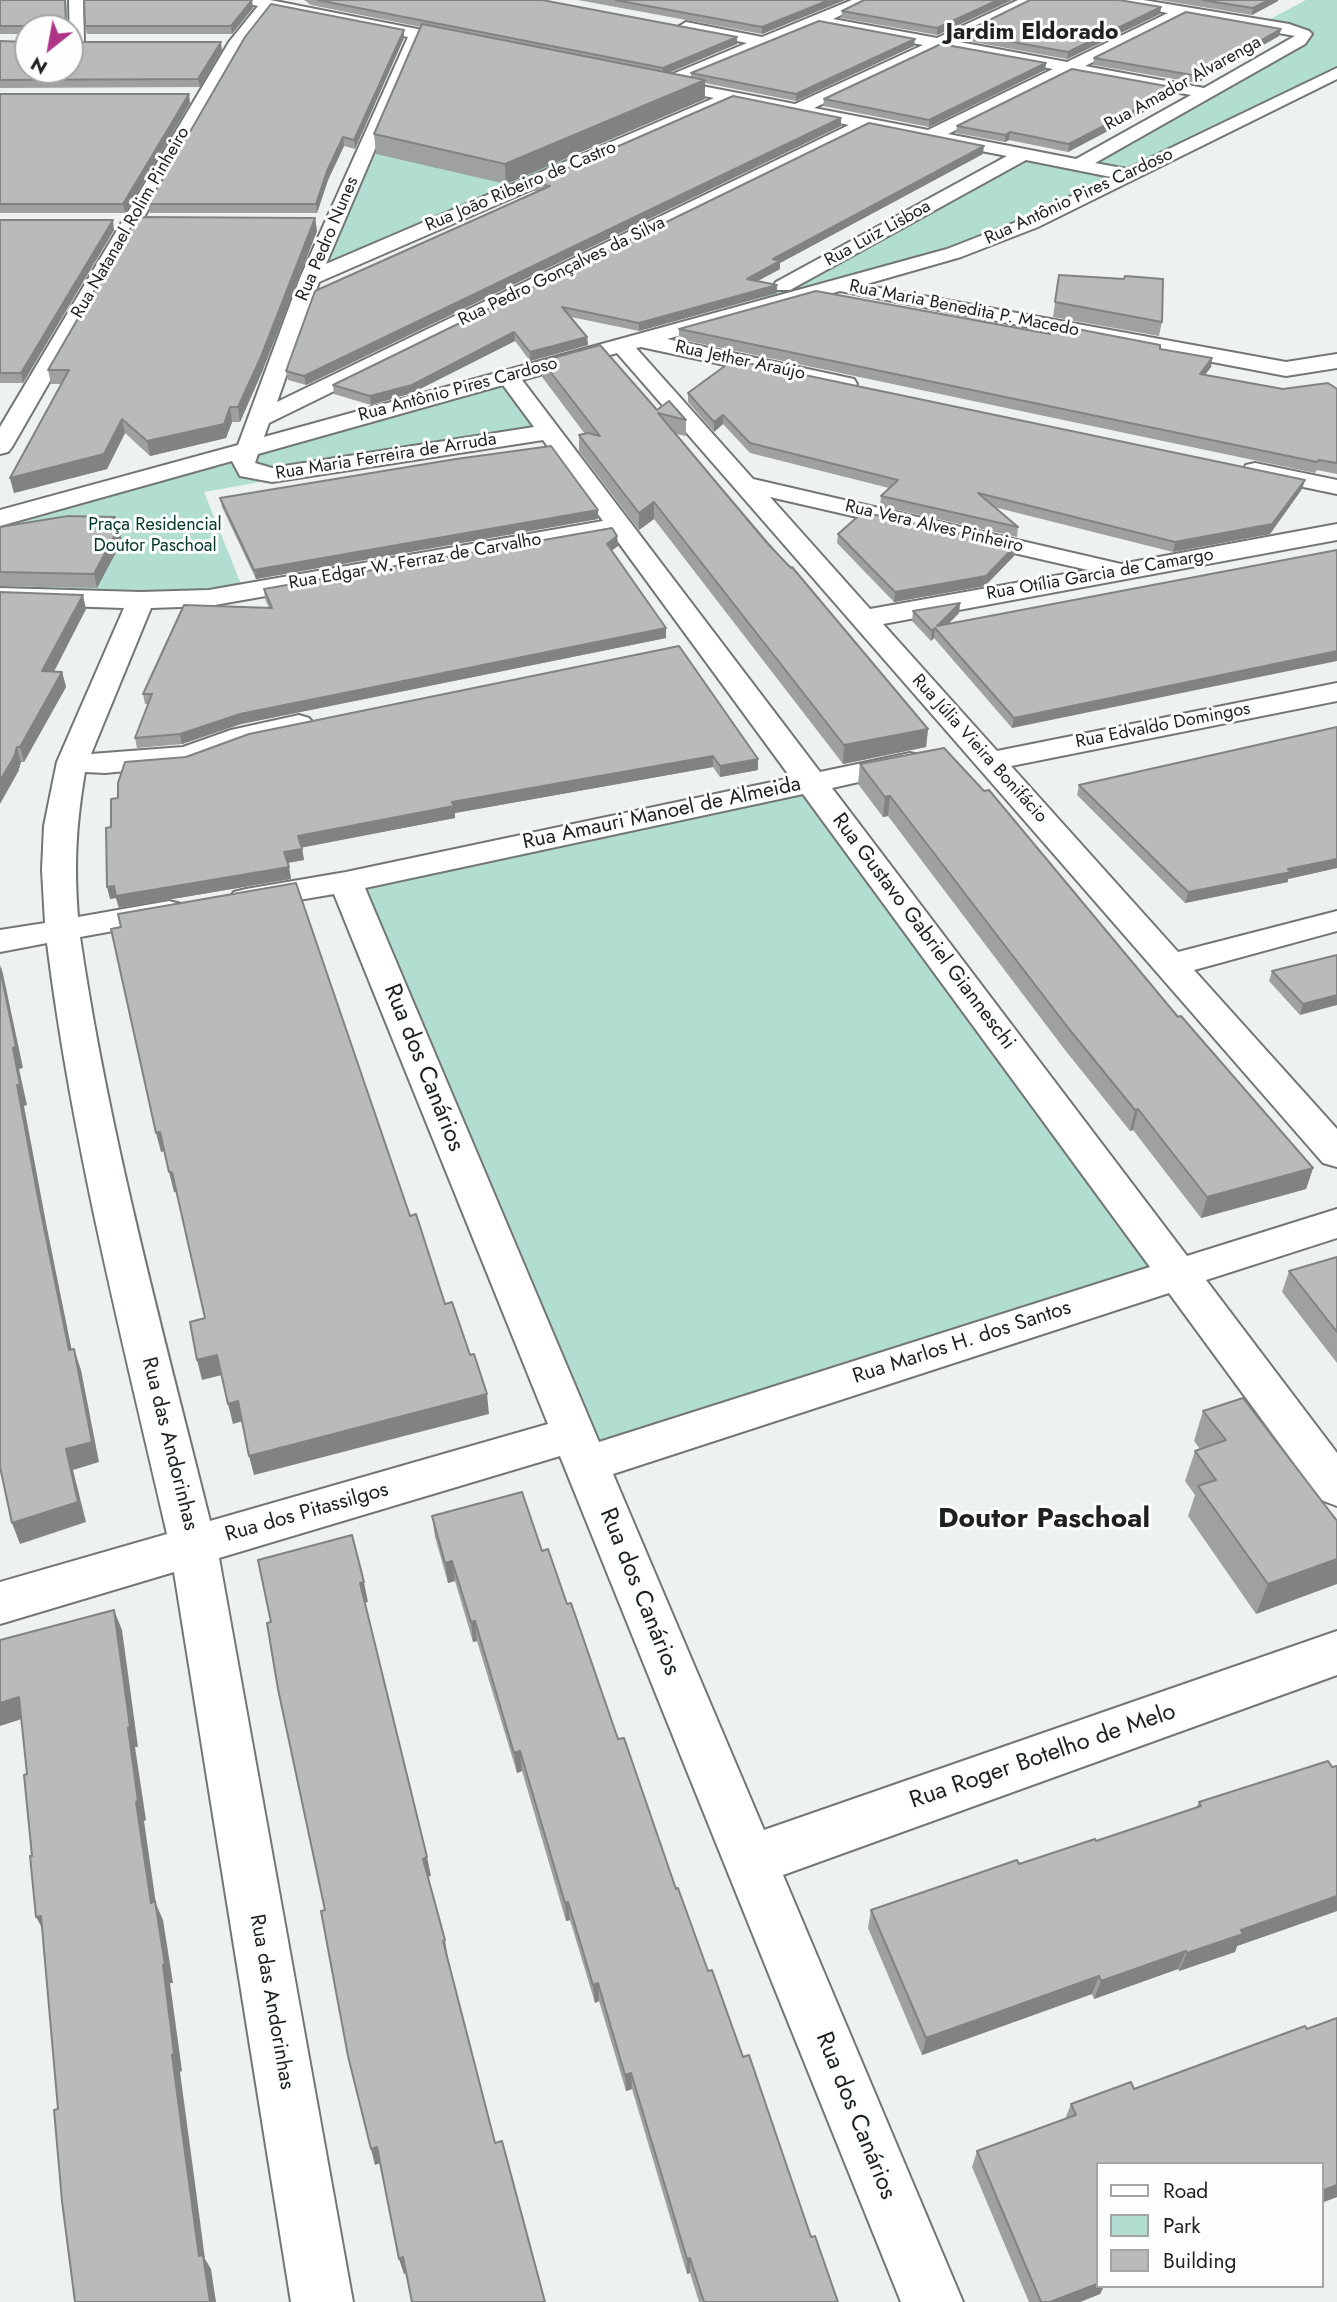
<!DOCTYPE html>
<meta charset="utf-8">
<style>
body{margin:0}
#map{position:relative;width:1337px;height:2302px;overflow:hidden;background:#edf1f0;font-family:Jost,sans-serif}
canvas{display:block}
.legend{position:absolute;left:1096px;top:2162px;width:228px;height:126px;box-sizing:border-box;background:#fbfefd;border:2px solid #a3a5a5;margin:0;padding:9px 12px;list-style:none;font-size:21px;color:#1f2020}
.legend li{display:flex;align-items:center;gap:14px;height:35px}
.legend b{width:35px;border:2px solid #a3a5a5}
.north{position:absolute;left:14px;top:14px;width:70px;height:70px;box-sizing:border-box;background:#fbfefd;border:2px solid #a3a5a5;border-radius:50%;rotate:211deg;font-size:19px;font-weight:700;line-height:28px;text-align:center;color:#1f2020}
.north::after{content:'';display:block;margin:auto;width:24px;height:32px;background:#ae3488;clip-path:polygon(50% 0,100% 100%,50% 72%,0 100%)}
</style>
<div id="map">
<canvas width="1337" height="2302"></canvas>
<ul class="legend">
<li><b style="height:9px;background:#fff"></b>Road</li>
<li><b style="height:19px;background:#b1ded1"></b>Park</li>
<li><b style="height:19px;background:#b8bbba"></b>Building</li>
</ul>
<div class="north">N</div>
</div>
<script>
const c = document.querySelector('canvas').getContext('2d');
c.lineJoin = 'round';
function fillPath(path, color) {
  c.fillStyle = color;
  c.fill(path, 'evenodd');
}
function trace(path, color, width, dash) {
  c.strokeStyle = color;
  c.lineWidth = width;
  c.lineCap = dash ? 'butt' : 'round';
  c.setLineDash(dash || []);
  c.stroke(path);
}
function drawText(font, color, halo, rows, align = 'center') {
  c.font = font + ' Jost,sans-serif';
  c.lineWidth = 6;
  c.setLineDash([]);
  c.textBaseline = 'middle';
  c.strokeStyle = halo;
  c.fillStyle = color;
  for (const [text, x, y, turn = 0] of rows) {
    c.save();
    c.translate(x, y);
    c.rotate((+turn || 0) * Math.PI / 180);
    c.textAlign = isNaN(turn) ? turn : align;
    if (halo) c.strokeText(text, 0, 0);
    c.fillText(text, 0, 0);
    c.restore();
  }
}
const green = new Path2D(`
 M1306,0H1337V72L966,249L745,307L1024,154L1078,165L1304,34L1261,24Z
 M383,126L450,132L578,159L319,271Z
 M507,381L544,431L204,492L243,589L209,593H0V519Z
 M811,782L1177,1274L586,1464L346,882Z`);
const street = new Path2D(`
 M69,0H83L84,42L76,47L70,44Z
 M241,0H270L468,39L476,44L468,49L422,39L326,264L714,98L654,86L646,81L654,76L663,78L747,43L681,30L678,27L686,22L762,37L852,0H872L833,19L937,38L1018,0H1037L954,41L1067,62L1168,13L1117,4L1110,0H1143L1289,24L1309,31L1312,34L1305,44L1095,163L1127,169L1337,68V79L1038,227L961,257L863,285L1286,362L1337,354V368L1286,376L840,291L667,339L854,379L857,384L854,389L846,391L641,347L636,348L753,479L1121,564L1337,524V540L883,624L997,751L1337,683V701L1011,766L1178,952L1337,911V931L1194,970L1337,1129V1167L1323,1163L617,353L522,380L820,772L910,753L921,756L925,762L921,768L832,788L1187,1256L1337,1209V1238L1206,1280L1337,1453V1506L1321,1500L1169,1293L613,1474L764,1830L1337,1631V1675L783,1875L963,2302H901L560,1456L219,1558L353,2302H291L174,1572L0,1624V1582L167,1534C122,1338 72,1143 47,943L0,952V930L45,923L42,870L44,826L57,762L124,608L0,604V588L141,592L209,590L603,521L543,440L272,482L240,476L232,461L0,526V510L238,445L300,278L408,37L271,9L244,43L12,447L8,452L0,454V427L229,42L258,6L243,3ZM1185,16L1295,36L1204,88L1085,66ZM818,25L923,45L795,104L681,82ZM940,48L1053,69L928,130L814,108ZM1071,73L1191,95L1076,159L948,134ZM733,102L849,125L277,402L319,282ZM868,129L1007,156L776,282L773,286L776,290H790L1026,160L1111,177L1024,219L947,249L264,437L269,423ZM503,385L534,427L272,468L255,463L258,454ZM770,497L1088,570L870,609ZM613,535L791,778L346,872L246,889L234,892L229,899L234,906L246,909L334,894L548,1424L210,1521C162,1328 109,1135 80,937L169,921L181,918L186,911L181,904L169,901L78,917C74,863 76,825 85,772L105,773L188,765L250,743L309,730L314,724L309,718L299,715L231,730L183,747L91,754L151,608L209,606ZM803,794L1150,1267L599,1442L365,888Z
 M1255,463L1337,480V494L1246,475L1243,470L1246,465Z`);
const wall = new Path2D(`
 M0,0H66L67,28H28V70L222,50L200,87L0,88V41L26,42L28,34H0Z
 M304,0H542L737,44L669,73L691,77V73L914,46L796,101L705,83V99L506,184L376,154L374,134L421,27L311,5Z
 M578,0H845L762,34Z
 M1012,0L937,35L841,18L842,11Z
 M1159,0H1278V1L1252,15Z
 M1161,7L1160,14L1067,59L962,40L963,33Z
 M253,8L232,34H87L85,26Z
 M1281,29L1279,36L1197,83L1093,65L1094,58Z
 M404,38L355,149L344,146L328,180L317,213H150L148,204Z
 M1046,63L1045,70L929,127L823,106L824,99Z
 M0,94L190,103L125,213H0Z
 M1176,95L1068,152L1009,140L1005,142L956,133L957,126Z
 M841,118V126L306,385L288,380L286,371L538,192L534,191V183Z
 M983,154L780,263V269L758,281L777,293L639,331L571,317L587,337L588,345L530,361L515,341L412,393L371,405L334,394L333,385Z
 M315,218L317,231L262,372L240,422H232L226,438L150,456L125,433L107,469L14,493L10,478L62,384H51L48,370Z
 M0,220L114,230L23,383H0Z
 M1059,275L1124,279L1162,322L1159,336L1053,317Z
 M679,329L1050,334L1160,349L1212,358L1211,367L1205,375L1283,389H1337V474L1317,470L1315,473L679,339Z
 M542,361L657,410L686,420V436L676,434L928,729L926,747L843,764L654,519L639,530L579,451V435L585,434L542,377Z
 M688,393L1305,480L1302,489L1270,534L1173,552L994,507L1018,527L1017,537L880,506L881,496L889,488L750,453L723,424L714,432L688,402Z
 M220,498L598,519L256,579L222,507Z
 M0,527H119L122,541L97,588L0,586Z
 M838,534L1015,546L1014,556L985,586L894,602L837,543Z
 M617,536L618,546L611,551L666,628V638L241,724L182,744L137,748L135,738L148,704H145L143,694L269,608L265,599L264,589Z
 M1337,550L1012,728L934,638L931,641L912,621L913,611L960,603L959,613L948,624Z
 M0,592L86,609L54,672H62L66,687L24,762H21L18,772Z
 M679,646L758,759V770L720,777L713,767L455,813V818L302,847L304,860L288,863L291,879L119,908L116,898L110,899L111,827L118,798L186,757Z
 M1337,727V868L1288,879V882L1185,903L1077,795L1079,785Z
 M860,764L1178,1017L1313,1168L1306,1189L1201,1218L1133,1130L1130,1131L1065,1050L888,816L883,817L858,784Z
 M1337,955L1300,1015L1269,981L1272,971Z
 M1337,1257V1363L1282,1292L1289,1271Z
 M1203,1411L1337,1521L1256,1614L1188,1516L1195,1495L1185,1481L1195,1451L1200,1449L1194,1441Z
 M432,1516L542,1551L567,1604L676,1889L708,1971L743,2057L811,2237L838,2302H699L690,2273L687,2274L632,2089L626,2091L599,2001L595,2003L570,1920L566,1921L522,1771L517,1773L477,1641L473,1642L455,1581L448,1583L435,1537Z
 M1337,1766V1911L1237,1946L1235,1952L1179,1971L1178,1969L1094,1999L1092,1994L922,2055L868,1928L871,1910L1019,1864L1096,1841L1196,1808L1199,1802Z
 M1337,2018V2197L1321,2203L1097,2164V2286H1104L1100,2294L1080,2302H1029L972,2167L977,2151L1065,2119L1071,2104L1134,2089Z`);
const shadedWall = new Path2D(`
 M65,0H66L67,28H66Z
 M252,0L253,8L232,34L231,26Z
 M829,0H845L762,34V27Z
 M998,0H1012L937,35V28Z
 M1269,0H1278V1L1252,15L1253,8Z
 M1161,7L1160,14L1067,59L1068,52Z
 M1281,29L1279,36L1197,83L1198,76Z
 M404,30V38L355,149L354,140Z
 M737,37V44L663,75V68Z
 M915,39L914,46L796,101V94Z
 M221,42L222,50L200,87L198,79Z
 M1046,63L1045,70L929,127V120Z
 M705,80V99L506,184L505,164Z
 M1177,88L1176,95L1068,152L1069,144Z
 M189,94L190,103L125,213L123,204Z
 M841,118V126L306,385L304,376Z
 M1010,132L1009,140L1005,142V135Z
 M343,137L344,146L328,180L317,213L316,204L327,171Z
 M984,146L983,154L780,263V269L746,287L747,279L773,259Z
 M315,218L317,231L262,372L240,422L238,407Z
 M113,220L114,230L23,383L21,373Z
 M777,285V293L639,331V323Z
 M514,332L515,341L412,393L371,405L370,396Z
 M587,337L588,345L530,361V352Z
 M1212,358L1211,367L1198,384L1200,374Z
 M230,407L232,422L226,438L150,456L147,441Z
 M723,415V424L714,432V422Z
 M122,419L125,433L107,469L14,493L10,478Z
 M1305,480L1302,489L1270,534L1173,552L1175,542Z
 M654,502V519L639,530V513Z
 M598,510V519L256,579L254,570Z
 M115,517L118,530L119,527L122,541L97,588L94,574L110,527Z
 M617,536L618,546L607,554V544Z
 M1015,546L1014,556L985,586L894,602L895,592Z
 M83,595L86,609L46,686L42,671Z
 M960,603L959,613L939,633L937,626Z
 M666,628V638L241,724L182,744L180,734L240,714Z
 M935,628L934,638L931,641L932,631Z
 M1337,651V661L1012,728L1014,718Z
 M62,672L66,687L24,762L20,747Z
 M928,729L926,747L843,764L844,745Z
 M17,747L21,762L18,772L0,804V781Z
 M713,756V767L455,813V818L300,848L298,836L452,802Z
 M758,759V770L720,777V766Z
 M890,796L888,816L883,817L885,797Z
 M302,849L304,860L286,863L284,852Z
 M1337,859V868L1288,879V882L1185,903L1188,892Z
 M289,867L291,879L119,908L116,898L110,899L107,887Z
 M0,964L3,974L23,1068L19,1069L27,1105L24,1106L47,1228L76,1371L69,1350L40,1208L17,1085Z
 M1337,995V1005L1300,1015L1303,1004Z
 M1138,1109L1133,1130L1130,1131L1135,1110Z
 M160,1132L165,1151L161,1152L156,1133Z
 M1313,1168L1306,1189L1201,1218L1207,1197Z
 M169,1172H172L177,1192H174Z
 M74,1349L81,1370L99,1462L73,1470L86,1522L20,1544L12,1523L66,1449Z
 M217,1355L222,1375L202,1380L197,1360Z
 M487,1394L489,1414L254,1475L249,1456Z
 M238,1401L243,1421L233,1424L228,1404Z
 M1337,1559V1584L1256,1614L1268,1584Z
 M452,1561L455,1581L448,1583L445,1563Z
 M364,1582L368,1602L364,1603L360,1583Z
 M114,1610L122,1630L138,1747H135L146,1820L144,1821L156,1904L163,1920L173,1983H170L182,2071L180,2072L194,2176L205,2259L211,2269L216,2302H210L199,2256L136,1802Z
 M475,1621L477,1641L473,1642L471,1622Z
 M19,1697L28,1717L0,1726V1703Z
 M520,1751L522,1771L517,1773L514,1753Z
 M427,1857L431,1876L427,1877L423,1859Z
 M1337,1896V1911L1237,1946L1235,1952L1179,1971L1187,1953L1241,1930Z
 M568,1902L570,1920L566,1921L565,1903Z
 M41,1916L46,1935L36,1917Z
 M445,1940L448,1959H446L443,1941Z
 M1186,1951L1178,1969L1094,1999L1101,1981Z
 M1099,1976L1092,1994L922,2055L926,2038Z
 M598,1983L599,2001L595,2003L593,1985Z
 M631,2073L632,2089L626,2091L625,2075Z
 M377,2147L381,2163L375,2165L371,2149Z
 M1337,2185V2197L1321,2203V2191Z
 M403,2257L408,2272L404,2274L399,2259Z
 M690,2258V2273L687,2274V2259Z
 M1097,2284V2286H1104L1100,2294L1080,2302H1050Z`);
const building = new Path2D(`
 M0,0H65L66,28H28L26,26H0Z
 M84,0H252L231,26H85Z
 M318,0H542L737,37L663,68Z
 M615,0H829L762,27Z
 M864,0H998L937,28L842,11Z
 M1030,0H1119L1161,7L1068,52L963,33Z
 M1202,0H1269L1253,8Z
 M271,4L404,30L354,140L343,137L327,171L316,204H148L245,37Z
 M1186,12L1281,29L1198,76L1094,58Z
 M819,21L915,39L796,94L691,73Z
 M422,24L705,80L505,164L374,134Z
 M28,34V70H70V42H221L198,79L0,80V41L26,42Z
 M941,44L1046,63L929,120L824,99Z
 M1072,69L1177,88L1069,144L1010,132L1005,135L957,126Z
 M0,94H189L123,204H0Z
 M733,96L841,118L304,376L286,371L315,291L550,186L534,183Z
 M869,123L984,146L773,259L780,261L747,279L777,285L639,323L562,307L587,337L530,352L514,332L412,385L370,396L333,385Z
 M137,217L315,218L260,359L238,407H230L224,424L147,441L122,419L104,454L10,478L69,370H48Z
 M0,220H113L21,373H0Z
 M1059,275L1124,279L1125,276L1163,279L1162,322L1055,302Z
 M816,291L1050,334L1051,324L1160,345V349L1212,358L1200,374L1283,389L1328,383L1337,389V463L1319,460L1317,462L679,329Z
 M600,345L657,410L669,401L686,420L658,413L767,543L791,568L792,567L928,729L844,745L654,502L639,513L579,435L588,433L600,436L542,361Z
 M733,360L1305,480L1272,524L1175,542L978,493L1018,527L881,496L898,480L750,443L723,415L714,422L688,393Z
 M551,446L598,510L254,570L220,498L456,459Z
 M863,512L1015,546L986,576L895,592L838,534Z
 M68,516L115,517L110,527H119L94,574L0,572V527Z
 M612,528L617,536L607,544L666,628L240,714L180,734L135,738L152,694H143L184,605L272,608L264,589Z
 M1337,550V651L1014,718L935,628L932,631L913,611L960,603L937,626Z
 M0,592L83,595L42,671L62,672L20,747H17L14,757L0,781Z
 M679,646L758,759L720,766L713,756L452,802L454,806L298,836L302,849L284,852L289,867L116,896L114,886L107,887L106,828L111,827V799L118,798V783L125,762L186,757L249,734Z
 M1337,727V859L1288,869L1291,872L1188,892L1079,785Z
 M944,748L984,791L989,790L1178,1017L1181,1016L1313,1168L1207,1197L1138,1109L1135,1110L1069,1029L890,796L885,797L860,764Z
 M296,883L410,1216L416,1214L445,1304L452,1302L470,1355L474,1354L487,1394L249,1456L238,1401L228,1404L217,1355L197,1360L190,1322L205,1318L172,1172H169L160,1132L156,1133L111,929L121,927L118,914Z
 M1337,955V995L1303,1004L1272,971Z
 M0,968L16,1047L13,1048L20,1085H17L40,1208L69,1350L74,1349L92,1442L66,1449L78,1502L12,1523L0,1467Z
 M1337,1257V1332L1289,1271Z
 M1243,1398L1337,1521V1559L1268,1584L1198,1486L1216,1480L1195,1451L1226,1440L1203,1411Z
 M522,1492L542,1551L548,1549L567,1604L571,1603L618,1739L624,1738L676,1889L678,1888L708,1971L712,1970L743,2057L749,2055L811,2237L815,2236L838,2302H704L690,2258L687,2259L631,2073L625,2075L598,1983L593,1985L568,1902L565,1903L520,1751L514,1753L475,1621L471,1622L452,1561L445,1563L432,1516Z
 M352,1535L364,1582L360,1583L427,1857L423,1859L445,1940L443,1941L495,2143L502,2141L545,2302H412L403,2257L399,2259L377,2147L371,2149L348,2056L321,1911L325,1910L278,1689L267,1623L271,1622L258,1560Z
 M114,1610L130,1727L128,1728L138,1801L136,1802L151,1903L155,1901L165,1965H163L174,2054L172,2055L186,2160L199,2256L203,2255L210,2302H75L62,2201L54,2110L58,2109L41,1916L36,1917L30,1856H32L24,1775L27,1774L19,1697L0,1703V1640Z
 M1328,1761L1332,1767L1337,1766V1896L1241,1930L1243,1934L1187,1953L1186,1951L1101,1981L1099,1976L926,2038L871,1910L1017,1860L1019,1864L1095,1839L1096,1841L1201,1806L1199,1802Z
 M1337,2018V2185L1321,2191V2164H1097V2284L1050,2302H1041L977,2151L1076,2115L1071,2104L1131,2082L1134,2089L1305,2026L1307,2029Z`);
const farStreetnames = [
 ["Rua Amador Alvarenga",1183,84,-29],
 ["Rua João Ribeiro de Castro",521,187,-23],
 ["Rua Antônio Pires Cardoso",1079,197,-25],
 ["Rua Natanael Rolim Pinheiro",131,223,-60],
 ["Rua Luiz Lisboa",878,234,-29],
 ["Rua Pedro Nunes",328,239,-67],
 ["Rua Pedro Gonçalves da Silva",562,272,-26],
 ["Rua Maria Benedita P. Macedo",964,309,11],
 ["Rua Jether Araújo",740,361,12],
 ["Rua Antônio Pires Cardoso",458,390,-15],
 ["Rua Maria Ferreira de Arruda",386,457,-9],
 ["Rua Vera Alves Pinheiro",934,527,13],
 ["Rua Edgar W. Ferraz de Carvalho",415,562,-10],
 ["Rua Otília Garcia de Camargo",1100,575,-10],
 ["Rua Edvaldo Domingos",1163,726,-11],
 ["Rua Júlia Vieira Bonifácio",979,749,48]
];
const farParknames = [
 ["Praça Residencial",155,526],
 ["Doutor Paschoal",155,547]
];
const streetNames = [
 ["Rua Amauri Manoel de Almeida",662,814,-12],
 ["Rua Gustavo Gabriel Gianneschi",923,932,53],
 ["Rua Marlos H. dos Santos",962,1343,-18],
 ["Rua das Andorinhas",169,1444,76],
 ["Rua dos Pitassilgos",307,1513,-16],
 ["Rua das Andorinhas",271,2002,80]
];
const farDistrictnames = [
 ["Jardim Eldorado",1032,33]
];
const nearStreetnames = [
 ["Rua dos Canários",423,1068,68],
 ["Rua dos Canários",639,1592,68],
 ["Rua Roger Botelho de Melo",1043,1757,-19],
 ["Rua dos Canários",855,2116,68]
];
const districtNames = [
 ["Doutor Paschoal",1044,1520]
];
fillPath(green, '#b1ded1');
trace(street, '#737675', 4);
fillPath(street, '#fff');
fillPath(wall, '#9ea1a0');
fillPath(shadedWall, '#818382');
fillPath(building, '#b8bbba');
trace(building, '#818382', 2);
drawText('18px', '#1f2020', '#fbfefd', farStreetnames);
drawText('18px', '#04362c', '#fbfefd', farParknames);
drawText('21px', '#1f2020', '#fbfefd', streetNames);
drawText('bold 23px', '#1f2020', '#fbfefd', farDistrictnames);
drawText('24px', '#1f2020', '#fbfefd', nearStreetnames);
drawText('bold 28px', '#1f2020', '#fbfefd', districtNames);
</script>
